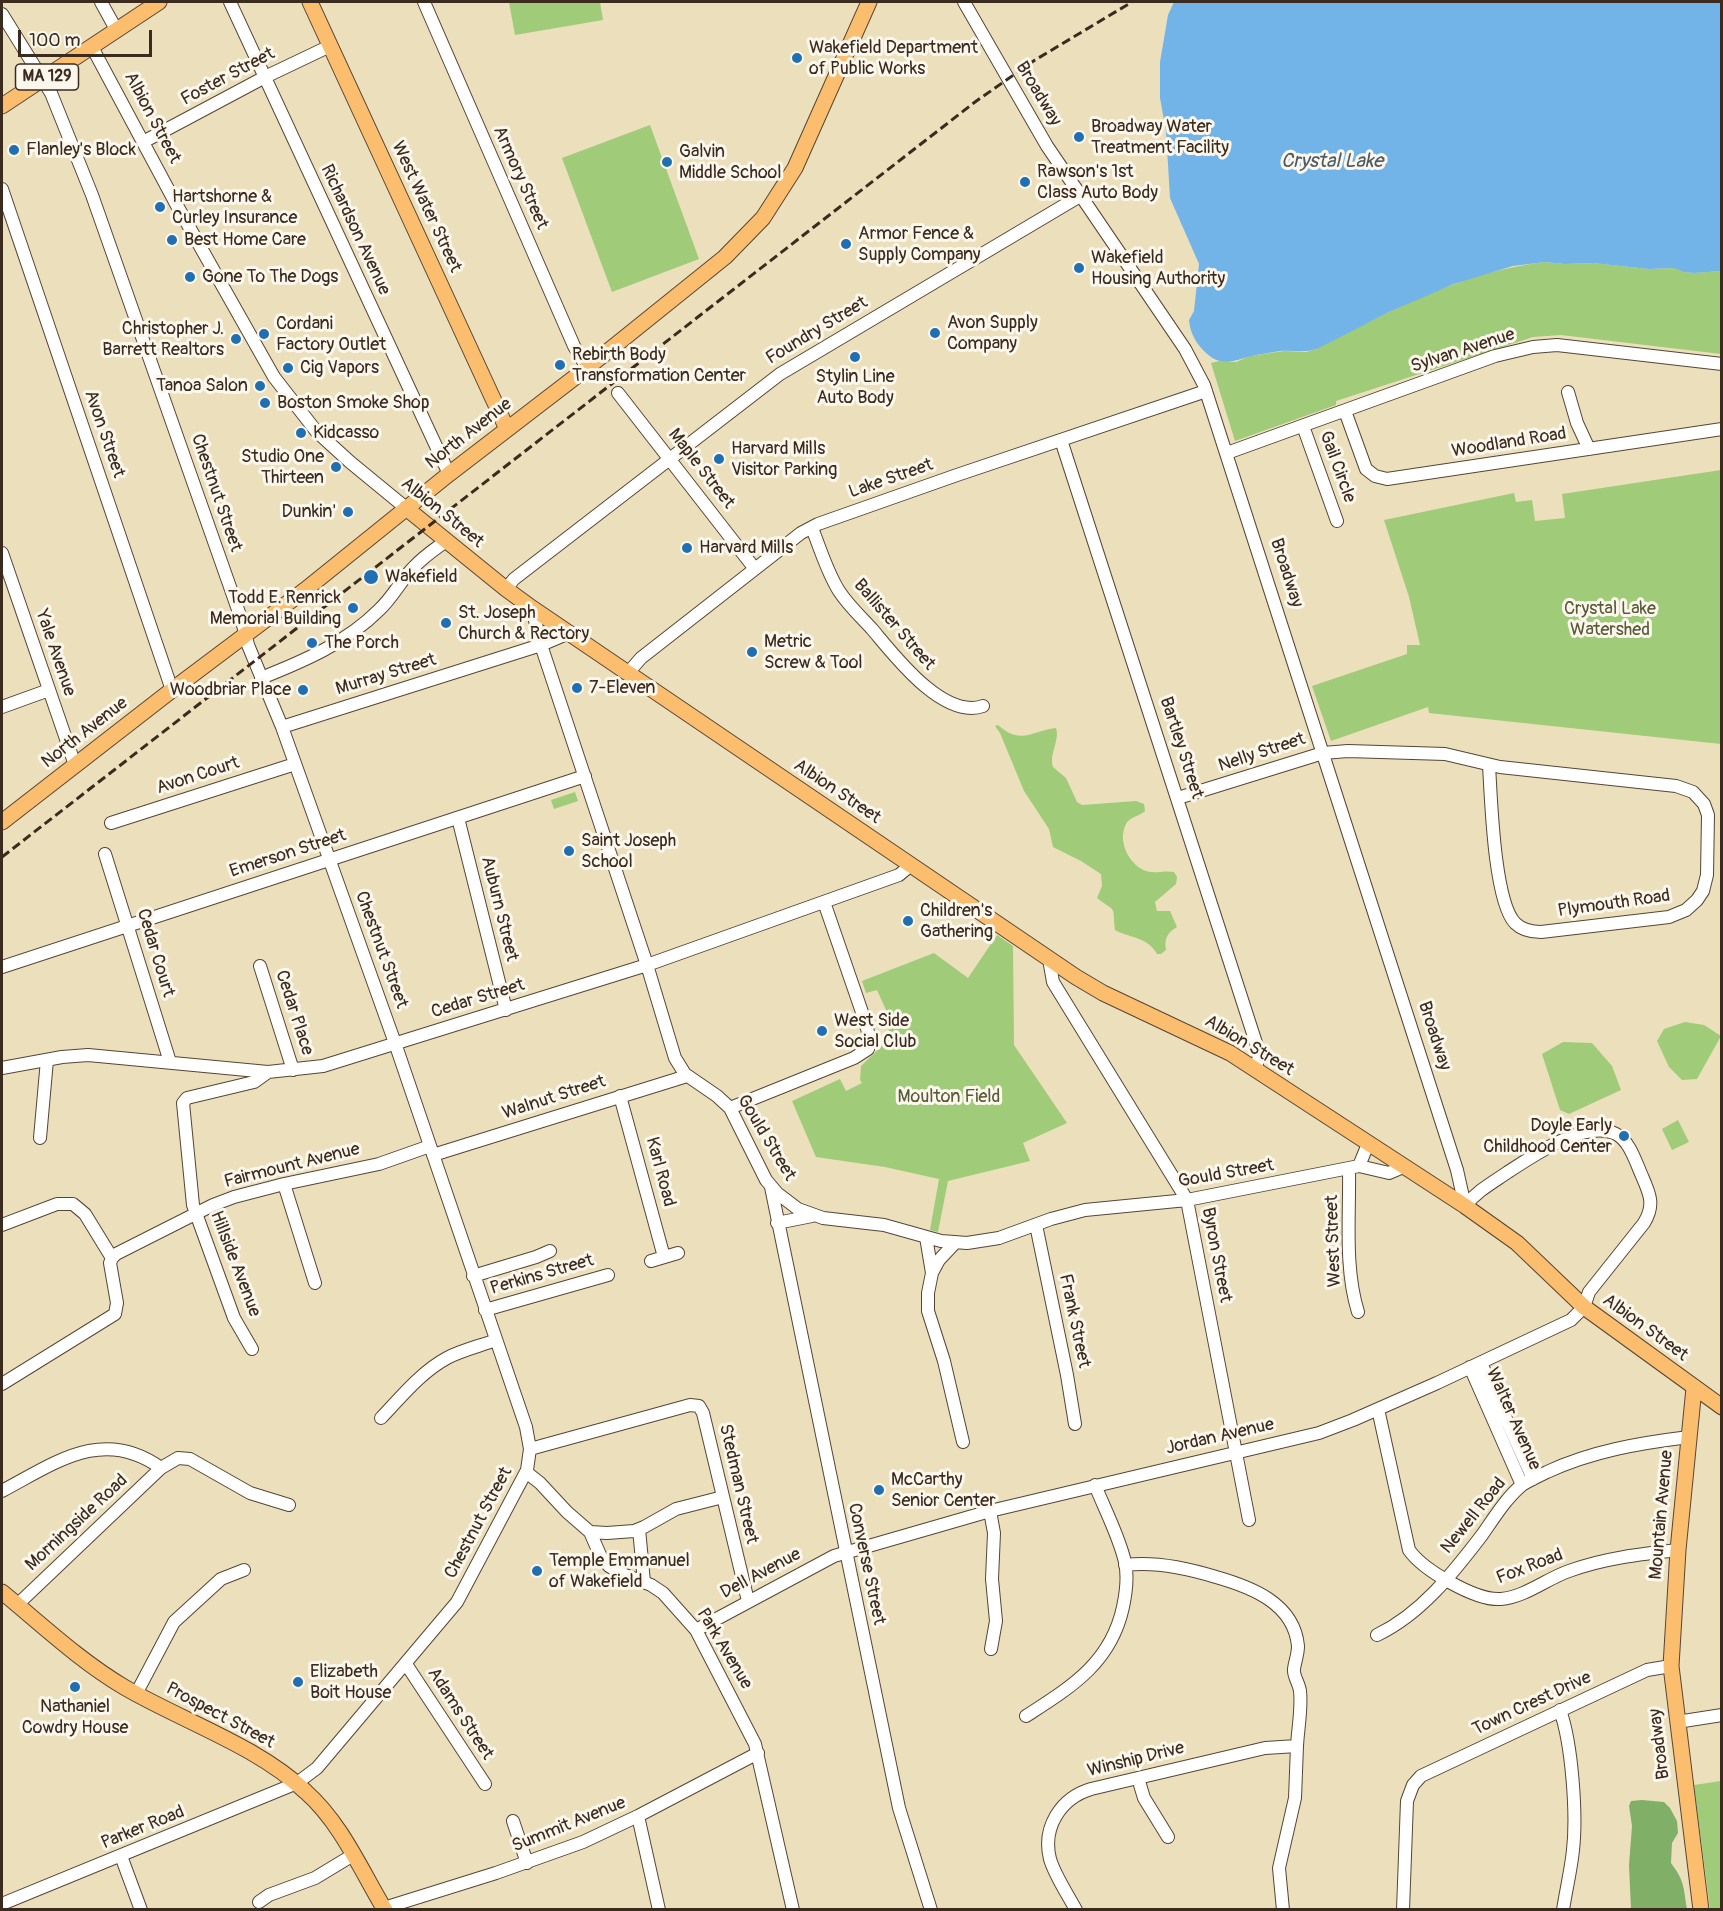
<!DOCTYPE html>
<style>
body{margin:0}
#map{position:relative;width:1723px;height:1911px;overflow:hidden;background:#ecdfbc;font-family:Pangolin,sans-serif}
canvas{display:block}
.frame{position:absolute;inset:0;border:3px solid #3b2a1e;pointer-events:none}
.scale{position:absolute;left:18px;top:30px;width:134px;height:27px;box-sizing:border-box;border:3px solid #3b2a1e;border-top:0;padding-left:8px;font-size:18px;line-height:21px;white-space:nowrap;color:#3b2a1e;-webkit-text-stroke:4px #fbf7ec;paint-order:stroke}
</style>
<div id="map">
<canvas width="1723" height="1911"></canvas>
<div class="frame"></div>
<div class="scale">100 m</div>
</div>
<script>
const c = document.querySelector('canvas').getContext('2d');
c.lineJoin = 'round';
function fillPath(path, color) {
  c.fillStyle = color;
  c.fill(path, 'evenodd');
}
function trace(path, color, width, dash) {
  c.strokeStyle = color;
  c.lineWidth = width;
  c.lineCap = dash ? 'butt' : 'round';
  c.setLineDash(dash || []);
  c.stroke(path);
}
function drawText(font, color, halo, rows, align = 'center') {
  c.font = font + ' Pangolin,sans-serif';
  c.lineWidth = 6;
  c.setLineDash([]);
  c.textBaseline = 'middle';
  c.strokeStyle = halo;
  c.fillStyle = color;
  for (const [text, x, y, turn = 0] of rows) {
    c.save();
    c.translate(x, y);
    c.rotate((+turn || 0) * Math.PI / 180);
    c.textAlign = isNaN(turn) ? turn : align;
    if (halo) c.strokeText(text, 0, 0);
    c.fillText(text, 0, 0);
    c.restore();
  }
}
const green = new Path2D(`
 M509,2H600L603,20L515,35Z
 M650,125L699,259L612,292L562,158Z
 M1545,262L1565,264L1593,263L1648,269L1675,268L1684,272L1694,273L1721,271V354L1561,335L1533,337L1336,401V405L1235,441L1211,363L1219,361L1236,362L1250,356L1284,351L1306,352L1317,349C1334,338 1353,330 1371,321C1427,293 1483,269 1545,262Z
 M1721,470V744L1429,713L1428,707L1331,741L1312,686L1407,654V645H1420L1409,597L1384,520L1514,493L1516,502L1532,500L1535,521L1565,518L1562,494Z
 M998,725C1021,746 1034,730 1056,728C1060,741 1049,753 1053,767L1066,778L1077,802L1082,805L1136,801L1144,804L1145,811C1140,816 1129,817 1126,824C1117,841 1129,865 1146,871C1155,874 1164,870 1174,872L1177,877L1176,884L1155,902L1157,911H1170L1177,927C1167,933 1164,939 1166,950L1161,954H1157C1148,937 1130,938 1115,930C1112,904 1118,914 1097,898L1102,886L1101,874L1081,861L1053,847L1049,829L1024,791L1000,733L995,726Z
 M575,792L578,801L554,809L551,800Z
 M997,935L1013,946L1014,1045L1067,1123L1023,1143L1030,1161L948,1181L938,1232L930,1230L939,1179L885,1167L816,1157L792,1101L840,1079L846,1091L862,1083L860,1080L861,1066L890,1038L886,1010L877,990L866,993L862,981L934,953L968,978Z
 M1685,1022L1704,1025L1721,1036L1697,1079L1682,1080L1669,1067L1657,1041L1664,1029Z
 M1563,1042L1592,1043L1612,1066L1621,1090L1569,1114L1560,1110L1542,1054Z
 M1678,1120L1689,1142L1672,1150L1662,1129Z
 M1721,1781V1909H1710L1694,1785Z`);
const forest = new Path2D(`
 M1642,1800L1664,1802L1670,1808L1677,1821L1678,1833L1672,1843L1671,1863C1685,1882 1683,1886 1687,1909H1631L1629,1865L1632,1826L1629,1806L1631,1801Z`);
const water = new Path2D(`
 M1174,2H1721V271L1694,273L1684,272L1674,268L1648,269L1593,263L1565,264L1545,262L1513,266L1454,284L1389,312L1317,349C1305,353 1293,350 1280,351C1270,353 1258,354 1248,357C1228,363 1218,366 1202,349C1194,340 1190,331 1189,320L1194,311L1199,264L1170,198L1166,131L1160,98V62L1168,15Z`);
const minor = new Path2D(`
 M101,2L117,31
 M230,2L449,474
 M424,2L574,346L587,368
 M964,2L1047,146L1185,349L1204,385L1457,1170L1465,1206
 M2,14L51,93L92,195L242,621L248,645L282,727L395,1043L526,1427L530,1449L527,1470L457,1602L317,1768L297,1783L2,1904
 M92,47L175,202L274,377L316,431L350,462L406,508
 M143,142L265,77L330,46
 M2,189L172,690
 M1568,392L1577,423L1589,449
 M618,393L755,569
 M1345,411L1366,469L1375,476L1387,479L1722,429
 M1303,426L1337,521
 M1061,440L1258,1049L1259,1057L1255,1069
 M1227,453L1495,356L1533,347L1557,345L1722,364
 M812,528C820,548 827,572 839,591C848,605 861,617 872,629C894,655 943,720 983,706
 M2,553L75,765
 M506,589L514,579L780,374L1080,196
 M532,608L541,645L647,965L675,1058L685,1074L717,1096L730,1108L766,1180L777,1193L798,1209L823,1218L884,1225L941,1241L967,1243L999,1238L1051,1219L1085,1210L1187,1200L1359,1166L1389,1173L1403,1167
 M628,673L641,658L801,533L818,524L957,475L1206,391
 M261,678C304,661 346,643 379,610C393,597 401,580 414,567C423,557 435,549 446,541
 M2,707L49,690
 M282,727L541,645L569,633
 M1178,798L1323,753L1348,751L1445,754L1500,767L1676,786L1693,792L1704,804L1708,815L1707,875L1703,891L1697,900L1686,910L1669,917L1541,932C1532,932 1522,930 1515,923C1494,901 1491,798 1489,765
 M458,818L506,1010
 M111,823L295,764
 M105,854L170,1062
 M1049,959L1053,982L1187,1200L1249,1520
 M260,966L293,1070
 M2,967L585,776
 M2,1068L62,1057L88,1055L268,1072L323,1066L647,965L899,875L911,865
 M620,1096L664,1257
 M730,1108L854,1058L868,1049L870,1039L864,1018L824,902
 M40,1138L47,1060
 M433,1155L687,1076
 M1359,1166L1368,1144
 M1349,1168C1350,1215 1344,1267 1358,1312
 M284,1184L315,1283
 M771,1187L899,1808L931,1910
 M777,1223L812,1216
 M2,1225L57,1204H73L85,1214L112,1258
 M1036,1225L1067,1375L1075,1424
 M926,1237L932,1273L928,1293V1311L944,1361L963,1442
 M651,1261L678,1253
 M932,1273L939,1260L955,1243
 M473,1276L536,1257L550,1251
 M485,1310L608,1275
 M252,1349L234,1318L193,1205L183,1103L187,1098L254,1082L268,1072
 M1481,1363L1533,1479
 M1470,1367L1522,1485
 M2,1384L115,1314L117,1303L110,1263L112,1258L116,1254L213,1205L234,1197L284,1184L379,1164L430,1146
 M1378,1409L1409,1550C1423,1570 1476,1601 1501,1599C1525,1597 1546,1579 1569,1571C1605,1558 1641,1554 1678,1550
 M381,1418C401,1397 421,1372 447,1358C462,1350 480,1346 496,1340
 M530,1449L690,1405L699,1406L703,1413L748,1601
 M526,1472L540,1483L567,1512L590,1532L601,1557L609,1566L620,1573L651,1585L663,1593L696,1630L755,1744L793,1910
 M2,1491C55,1463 103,1426 161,1468
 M990,1511L994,1533L992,1579L996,1621L991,1649
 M639,1529L644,1582
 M590,1532L607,1533L634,1531L644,1527L676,1509L723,1497
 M17,1605L161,1468L178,1458L190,1459L250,1493L289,1505
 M696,1630L834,1556L990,1511L1319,1433L1353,1420L1437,1383L1571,1320L1584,1307L1589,1292L1644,1223C1655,1205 1650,1194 1642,1176C1636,1163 1630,1141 1616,1134C1585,1119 1533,1156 1508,1172C1492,1183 1477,1191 1465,1206
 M1377,1635C1421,1614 1453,1573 1482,1535C1494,1518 1506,1498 1522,1485C1530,1480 1539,1476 1547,1472C1592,1451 1640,1443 1689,1437
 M406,1664L485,1784
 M136,1694L174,1622L221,1579L244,1570
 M1560,1710C1572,1744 1577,1814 1573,1850C1571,1870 1566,1890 1563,1910
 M1026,1716C1071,1687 1111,1663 1123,1607C1126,1593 1128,1576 1125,1562C1119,1536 1105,1510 1095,1485
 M1677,1722L1722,1715
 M1138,1778L1144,1798L1168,1837
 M638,1816L659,1910
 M513,1821L527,1863
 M121,1856L141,1910
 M259,1902L269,1895L315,1878L353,1855
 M384,1908L496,1873L583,1842L638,1816L758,1753
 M1076,1910C1067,1893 1055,1876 1050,1859C1042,1827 1061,1798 1091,1789L1265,1748L1297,1746C1298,1728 1302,1708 1300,1691C1299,1683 1293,1676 1294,1669C1295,1661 1298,1655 1298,1646C1294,1603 1251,1587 1216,1577C1187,1568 1156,1561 1125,1565
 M1283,1910L1279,1868L1295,1798L1297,1746
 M1403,1910L1407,1801L1413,1785L1421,1776L1647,1670L1671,1666`);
const major = new Path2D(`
 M310,2L507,429
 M2,106L159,2
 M406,508L506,589L532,608L1076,977L1103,993L1230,1053L1465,1206L1517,1243L1584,1307L1722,1407
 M2,822L172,690L305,590L449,474L587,368L725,257L763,218L795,168L869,2
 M1694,1388L1678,1550L1671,1666L1701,1910
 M2,1592C41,1624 80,1661 124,1687C182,1721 258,1746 306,1792C341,1823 361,1870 385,1910`);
const rail = new Path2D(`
 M2,857L975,102L1035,60L1132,2`);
const markers = [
 [797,58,6,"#1f6fb2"],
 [1079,137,6,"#1f6fb2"],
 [14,150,6,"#1f6fb2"],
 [667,162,6,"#1f6fb2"],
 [1025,182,6,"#1f6fb2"],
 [160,207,6,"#1f6fb2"],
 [172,240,6,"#1f6fb2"],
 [846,244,6,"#1f6fb2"],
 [1079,268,6,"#1f6fb2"],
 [190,277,6,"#1f6fb2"],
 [935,333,6,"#1f6fb2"],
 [264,334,6,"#1f6fb2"],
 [236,339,6,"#1f6fb2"],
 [855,357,6,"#1f6fb2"],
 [560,365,6,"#1f6fb2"],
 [288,368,6,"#1f6fb2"],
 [260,386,6,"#1f6fb2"],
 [265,403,6,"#1f6fb2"],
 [301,433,6,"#1f6fb2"],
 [719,459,6,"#1f6fb2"],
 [336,467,6,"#1f6fb2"],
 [348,512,6,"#1f6fb2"],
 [687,548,6,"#1f6fb2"],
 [371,577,8,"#1f6fb2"],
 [353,608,6,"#1f6fb2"],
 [446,623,6,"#1f6fb2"],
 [312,643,6,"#1f6fb2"],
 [752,652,6,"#1f6fb2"],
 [577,688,6,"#1f6fb2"],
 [303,690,6,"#1f6fb2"],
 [569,851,6,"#1f6fb2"],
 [908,921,6,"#1f6fb2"],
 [822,1031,6,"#1f6fb2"],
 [1624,1136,6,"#1f6fb2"],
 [879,1490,6,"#1f6fb2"],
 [537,1571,6,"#1f6fb2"],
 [298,1682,6,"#1f6fb2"],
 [75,1687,6,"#1f6fb2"]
];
const shields = [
 [47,77,63]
];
const shieldNames = [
 ["MA 129",47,77]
];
const poiNames = [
 ["Wakefield Department",809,48],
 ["of Public Works",809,69],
 ["Broadway Water",1091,127],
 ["Treatment Facility",1091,148],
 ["Flanley's Block",26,150],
 ["Galvin",679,152],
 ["Middle School",679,173],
 ["Rawson's 1st",1037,172],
 ["Class Auto Body",1037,193],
 ["Hartshorne &",172,197],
 ["Curley Insurance",172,218],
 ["Armor Fence &",858,234],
 ["Supply Company",858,255],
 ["Best Home Care",184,240],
 ["Wakefield",1091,258],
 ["Housing Authority",1091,279],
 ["Gone To The Dogs",202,277],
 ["Avon Supply",947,323],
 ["Company",947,344],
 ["Cordani",276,324],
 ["Factory Outlet",276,345],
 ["Christopher J.",224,329,"right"],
 ["Barrett Realtors",224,350,"right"],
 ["Rebirth Body",572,355],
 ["Transformation Center",572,376],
 ["Cig Vapors",300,368],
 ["Stylin Line",855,377,"center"],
 ["Auto Body",855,398,"center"],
 ["Tanoa Salon",248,386,"right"],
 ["Boston Smoke Shop",277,403],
 ["Kidcasso",313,433],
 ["Harvard Mills",731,449],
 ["Visitor Parking",731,470],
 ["Studio One",324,457,"right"],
 ["Thirteen",324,478,"right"],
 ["Dunkin'",336,512,"right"],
 ["Harvard Mills",699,548],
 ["Wakefield",385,577],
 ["Todd E. Renrick",341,598,"right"],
 ["Memorial Building",341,619,"right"],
 ["St. Joseph",458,613],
 ["Church & Rectory",458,634],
 ["Metric",764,642],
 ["Screw & Tool",764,663],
 ["The Porch",324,643],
 ["7-Eleven",589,688],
 ["Woodbriar Place",291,690,"right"],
 ["Saint Joseph",581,841],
 ["School",581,862],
 ["Children's",920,911],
 ["Gathering",920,932],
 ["West Side",834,1021],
 ["Social Club",834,1042],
 ["Doyle Early",1612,1126,"right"],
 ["Childhood Center",1612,1147,"right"],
 ["McCarthy",891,1480],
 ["Senior Center",891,1501],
 ["Temple Emmanuel",549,1561],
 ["of Wakefield",549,1582],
 ["Elizabeth",310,1672],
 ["Boit House",310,1693],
 ["Nathaniel",75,1707,"center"],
 ["Cowdry House",75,1728,"center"]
];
const streetNames = [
 ["Foster Street",228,77,-28],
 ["Broadway",1038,94,59],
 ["Albion Street",152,118,62],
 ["Armory Street",520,178,66],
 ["West Water Street",426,207,65],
 ["Richardson Avenue",355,230,65],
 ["Foundry Street",817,331,-31],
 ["Sylvan Avenue",1463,351,-18],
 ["Avon Street",104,434,71],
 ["North Avenue",469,434,-38],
 ["Woodland Road",1509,443,-9],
 ["Gail Circle",1337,467,70],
 ["Maple Street",701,469,52],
 ["Lake Street",891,479,-19],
 ["Chestnut Street",216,493,71],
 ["Albion Street",442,513,39],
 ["Broadway",1286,573,72],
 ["Ballister Street",894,625,49],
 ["Yale Avenue",55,653,71],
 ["Murray Street",386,675,-17],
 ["North Avenue",85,733,-38],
 ["Bartley Street",1181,748,72],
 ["Nelly Street",1262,753,-18],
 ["Avon Court",198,776,-18],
 ["Albion Street",837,792,34],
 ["Emerson Street",288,854,-18],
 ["Plymouth Road",1614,904,-8],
 ["Auburn Street",499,909,76],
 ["Chestnut Street",381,950,70],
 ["Cedar Court",155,953,73],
 ["Cedar Street",478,999,-17],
 ["Cedar Place",294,1013,72],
 ["Broadway",1434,1036,72],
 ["Albion Street",1249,1046,31],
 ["Walnut Street",554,1098,-18],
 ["Gould Street",766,1138,59],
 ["Fairmount Avenue",292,1166,-14],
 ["Karl Road",660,1172,75],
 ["Gould Street",1226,1174,-10],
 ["West Street",1334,1241,-92],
 ["Byron Street",1216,1255,79],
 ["Hillside Avenue",235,1264,69],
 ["Perkins Street",542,1275,-16],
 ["Frank Street",1074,1321,78],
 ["Albion Street",1645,1328,36],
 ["Walter Avenue",1513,1419,66],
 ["Jordan Avenue",1220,1437,-13],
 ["Stedman Street",738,1484,77],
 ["Mountain Avenue",1662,1515,-85],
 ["Newell Road",1474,1516,-51],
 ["Morningside Road",77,1523,-43],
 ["Chestnut Street",479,1523,-62],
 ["Converse Street",866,1564,78],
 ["Fox Road",1530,1567,-21],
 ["Dell Avenue",761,1574,-28],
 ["Park Avenue",724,1649,59],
 ["Town Crest Drive",1532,1704,-25],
 ["Adams Street",460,1714,57],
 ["Prospect Street",220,1716,28],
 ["Broadway",1660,1744,-97],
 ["Winship Drive",1136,1760,-14],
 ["Summit Avenue",569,1825,-22],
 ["Parker Road",143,1828,-22]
];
const parkNames = [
 ["Crystal Lake",1610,609],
 ["Watershed",1610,630],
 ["Moulton Field",949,1097]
];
const waterNames = [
 ["Crystal Lake",1332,162]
];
fillPath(green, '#a0cb78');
fillPath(forest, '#80af68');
fillPath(water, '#72b4e7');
trace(minor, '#564536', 14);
trace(major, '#564536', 17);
trace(minor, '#fff', 12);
trace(major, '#fbbd6e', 15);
trace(rail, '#3b2a1e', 3, [9, 4.5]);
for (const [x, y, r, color] of markers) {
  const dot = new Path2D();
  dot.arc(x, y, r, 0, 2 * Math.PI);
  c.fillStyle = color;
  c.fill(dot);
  trace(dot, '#fbf7ec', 2);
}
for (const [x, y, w] of shields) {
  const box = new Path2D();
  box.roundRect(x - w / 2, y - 13, w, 26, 4.5);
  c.fillStyle = '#fbf7ec';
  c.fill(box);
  trace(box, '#3b2a1e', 1.5);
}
drawText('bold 16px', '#3b2a1e', null, shieldNames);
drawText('18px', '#3b2a1e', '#fbf7ec', poiNames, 'left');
drawText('18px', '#3b2a1e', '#fbf7ec', streetNames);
drawText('18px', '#595a39', '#fbf7ec', parkNames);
drawText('italic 20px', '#4e5a64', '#fbf7ec', waterNames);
</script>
